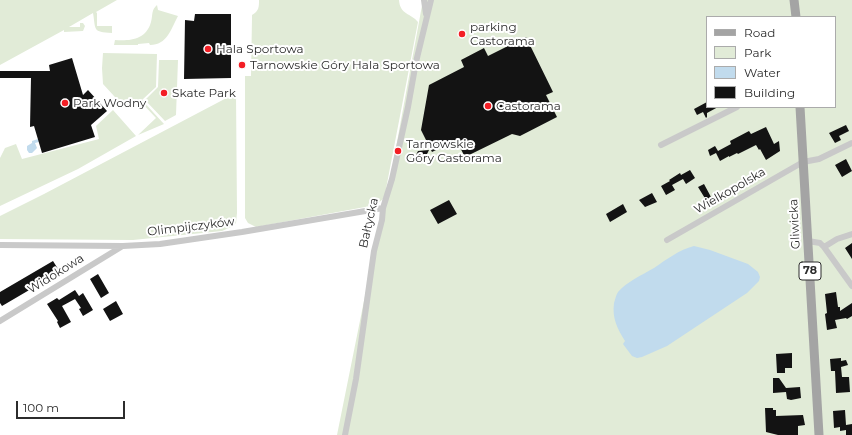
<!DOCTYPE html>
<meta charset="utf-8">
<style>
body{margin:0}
#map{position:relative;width:852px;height:435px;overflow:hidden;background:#fff;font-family:Montserrat,sans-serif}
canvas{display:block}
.legend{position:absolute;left:706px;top:16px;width:130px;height:92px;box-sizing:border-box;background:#fff;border:1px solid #ababab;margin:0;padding:5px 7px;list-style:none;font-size:12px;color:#2c2c2c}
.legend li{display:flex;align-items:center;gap:8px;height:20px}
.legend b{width:20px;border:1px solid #ababab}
.scale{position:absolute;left:16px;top:401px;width:109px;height:18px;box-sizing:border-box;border:2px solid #2c2c2c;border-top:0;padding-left:5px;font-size:12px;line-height:14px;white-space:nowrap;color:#2c2c2c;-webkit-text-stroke:3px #fff;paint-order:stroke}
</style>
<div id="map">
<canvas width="852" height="435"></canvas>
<ul class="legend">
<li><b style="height:5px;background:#a4a4a4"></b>Road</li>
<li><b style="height:11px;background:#e1ebd7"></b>Park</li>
<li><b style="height:11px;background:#c1dbed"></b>Water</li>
<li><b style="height:11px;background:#131313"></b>Building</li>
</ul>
<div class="scale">100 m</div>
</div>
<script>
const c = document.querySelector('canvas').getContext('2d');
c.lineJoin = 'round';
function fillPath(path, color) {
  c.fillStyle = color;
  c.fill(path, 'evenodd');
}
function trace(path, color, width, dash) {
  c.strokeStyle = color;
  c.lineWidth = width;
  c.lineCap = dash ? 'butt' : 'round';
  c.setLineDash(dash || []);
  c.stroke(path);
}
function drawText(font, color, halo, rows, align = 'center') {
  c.font = font + ' Montserrat,sans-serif';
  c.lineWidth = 4;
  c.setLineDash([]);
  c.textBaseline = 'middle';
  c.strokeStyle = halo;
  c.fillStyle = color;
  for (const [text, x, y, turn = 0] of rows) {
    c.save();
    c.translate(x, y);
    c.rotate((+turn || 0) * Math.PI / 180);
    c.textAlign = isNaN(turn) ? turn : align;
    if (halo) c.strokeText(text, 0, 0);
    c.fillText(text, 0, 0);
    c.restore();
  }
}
const green = new Path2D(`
 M0,0H117L96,12L97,13V26H112V33C92,32 96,30 93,13L69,27H80V23H83L85,26L83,31L64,32V30L0,65Z
 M259,0H399C400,15 411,13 418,22L385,194L383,199L376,205L256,227L248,223L245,218V76H251L252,17V15C259,11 259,7 259,0Z
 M423,0H852V435H337L371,266L388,191ZM707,17H835V107H707Z
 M157,5L158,10L178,16C171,29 167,45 150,45L149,43L138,44V45H114L115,40C130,41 146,40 151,22C153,15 151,10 157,5Z
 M103,53L157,54L156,87L142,100L164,124L138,135L156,118L141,102C135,106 132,110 125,108L103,84L102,68Z
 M159,60H178L176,115L165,121L145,100L158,87Z
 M236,93L237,213L236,223L231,227L222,231L133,240L0,239V216L44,194Z
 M113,110L136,136L78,169L0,206V158L5,148L16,144L22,159L99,139L96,126Z`);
const water = new Path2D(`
 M38,139L39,142L35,143L37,148L32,153H29L27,150V146L32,143V141Z
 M694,246L710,250L748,264L758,272L760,277L759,281L747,293L667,346L642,357L637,358L632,356L623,344L625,341C617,328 612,318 614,303C615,300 616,295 618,292C628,281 642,275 654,268C667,259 679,250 694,246Z`);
const building = new Path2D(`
 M195,14H231V78L184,79L185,20L194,21Z
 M526,37L553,92L546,95L557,117L520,136L512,134L465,157L456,140L432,152L421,130L429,85L464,67L461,60L484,48L488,56Z
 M72,58L83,95L88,90L107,111L91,125L95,137L42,153L34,126L30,127L31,78H0V71H50L49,65Z
 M707,102V107H718L707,113V117L706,118L703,112L697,115L694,109Z
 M846,125L849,131L839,136L841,140L835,143L829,133Z
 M766,127L774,144L779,141L780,151L766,160L760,149L759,150L756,145L738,154L737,153L729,157V156L720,161L716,153L710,156L708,150L715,146L718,151L731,144L730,141L749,131L751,134Z
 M429,150L424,160L420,161L417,159L416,155L418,151Z
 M846,159L852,171L842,177L835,165Z
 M690,170L695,178L686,184L683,179L672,185L675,190L666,195L661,186L670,181L669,180L680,173L681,175Z
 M704,184L711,197L706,200L698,187Z
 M652,193L657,202L645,207L639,200Z
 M449,200L457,214L438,224L430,210Z
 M623,204L627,212L610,222L606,214Z
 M852,243V259L845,248Z
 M53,261L60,272L2,306L0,303V292Z
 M98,274L109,293L101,298L90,279Z
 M75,290L79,296L83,293L93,310L83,316L79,309L81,308L75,299L62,306L71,322L60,328L57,322L58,321L47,304L57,298L59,300Z
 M836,292L838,307H840V311L852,303V316L847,319L846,318L835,320L837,328L827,330L825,314L827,313L825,294Z
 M116,301L123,314L110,321L103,309Z
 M792,353V368H785V373H777L776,354Z
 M841,358V361L846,360L848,365L841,367L842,377H849L850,392L836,393L835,371H831L830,359Z
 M773,378H779L786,388L800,387L801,398L791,400L787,399L786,392L773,393Z
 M765,408H773V410H776V416L803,415L805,425L798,426V435H778L766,432Z
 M845,410L846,425L852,424V435H846V430L840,431V427L834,428L833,411Z`);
const minor = new Path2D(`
 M424,0L426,14
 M661,145L737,107
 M667,240L803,162L819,159L852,143
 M808,241L820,243L824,247L852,286
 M0,245L123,246L160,244L242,232L383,208
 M824,247L837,239L852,234
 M0,321L121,247
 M345,435L356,379L374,251L382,220L383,208L392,179L408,107L416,62L431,0`);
const primary = new Path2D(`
 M794,0L796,17
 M800,107L819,435`);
const markers = [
 [462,34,4,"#f31e25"],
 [208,49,4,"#f31e25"],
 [242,65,4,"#f31e25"],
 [164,93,4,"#f31e25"],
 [65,103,4,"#f31e25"],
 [488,106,4,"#f31e25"],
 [398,151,4,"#f31e25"]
];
const shields = [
 [810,271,22]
];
const shieldNames = [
 ["78",810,271]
];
const poiNames = [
 ["parking",470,27],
 ["Castorama",470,41],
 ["Hala Sportowa",216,49],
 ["Tarnowskie Góry Hala Sportowa",250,65],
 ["Skate Park",172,93],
 ["Park Wodny",73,103],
 ["Castorama",496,106],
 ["Tarnowskie",406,144],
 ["Góry Castorama",406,158]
];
const streetNames = [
 ["Wielkopolska",730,191,-30],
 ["Bałtycka",369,223,-77],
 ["Gliwicka",795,224,-93],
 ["Olimpijczyków",191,227,-7],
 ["Widokowa",56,274,-32]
];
fillPath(green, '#e1ebd7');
fillPath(water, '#c1dbed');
fillPath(building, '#131313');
trace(minor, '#c9c9c9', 6);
trace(primary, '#a4a4a4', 9);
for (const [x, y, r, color] of markers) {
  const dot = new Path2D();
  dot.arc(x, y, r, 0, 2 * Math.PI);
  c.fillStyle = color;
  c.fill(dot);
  trace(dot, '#fff', 1.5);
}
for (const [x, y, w] of shields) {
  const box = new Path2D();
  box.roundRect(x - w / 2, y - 9, w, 18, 3);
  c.fillStyle = '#fff';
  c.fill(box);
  trace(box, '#2c2c2c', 1);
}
drawText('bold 11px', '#2c2c2c', null, shieldNames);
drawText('12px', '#2c2c2c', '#fff', poiNames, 'left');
drawText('12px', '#2c2c2c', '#fff', streetNames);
</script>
